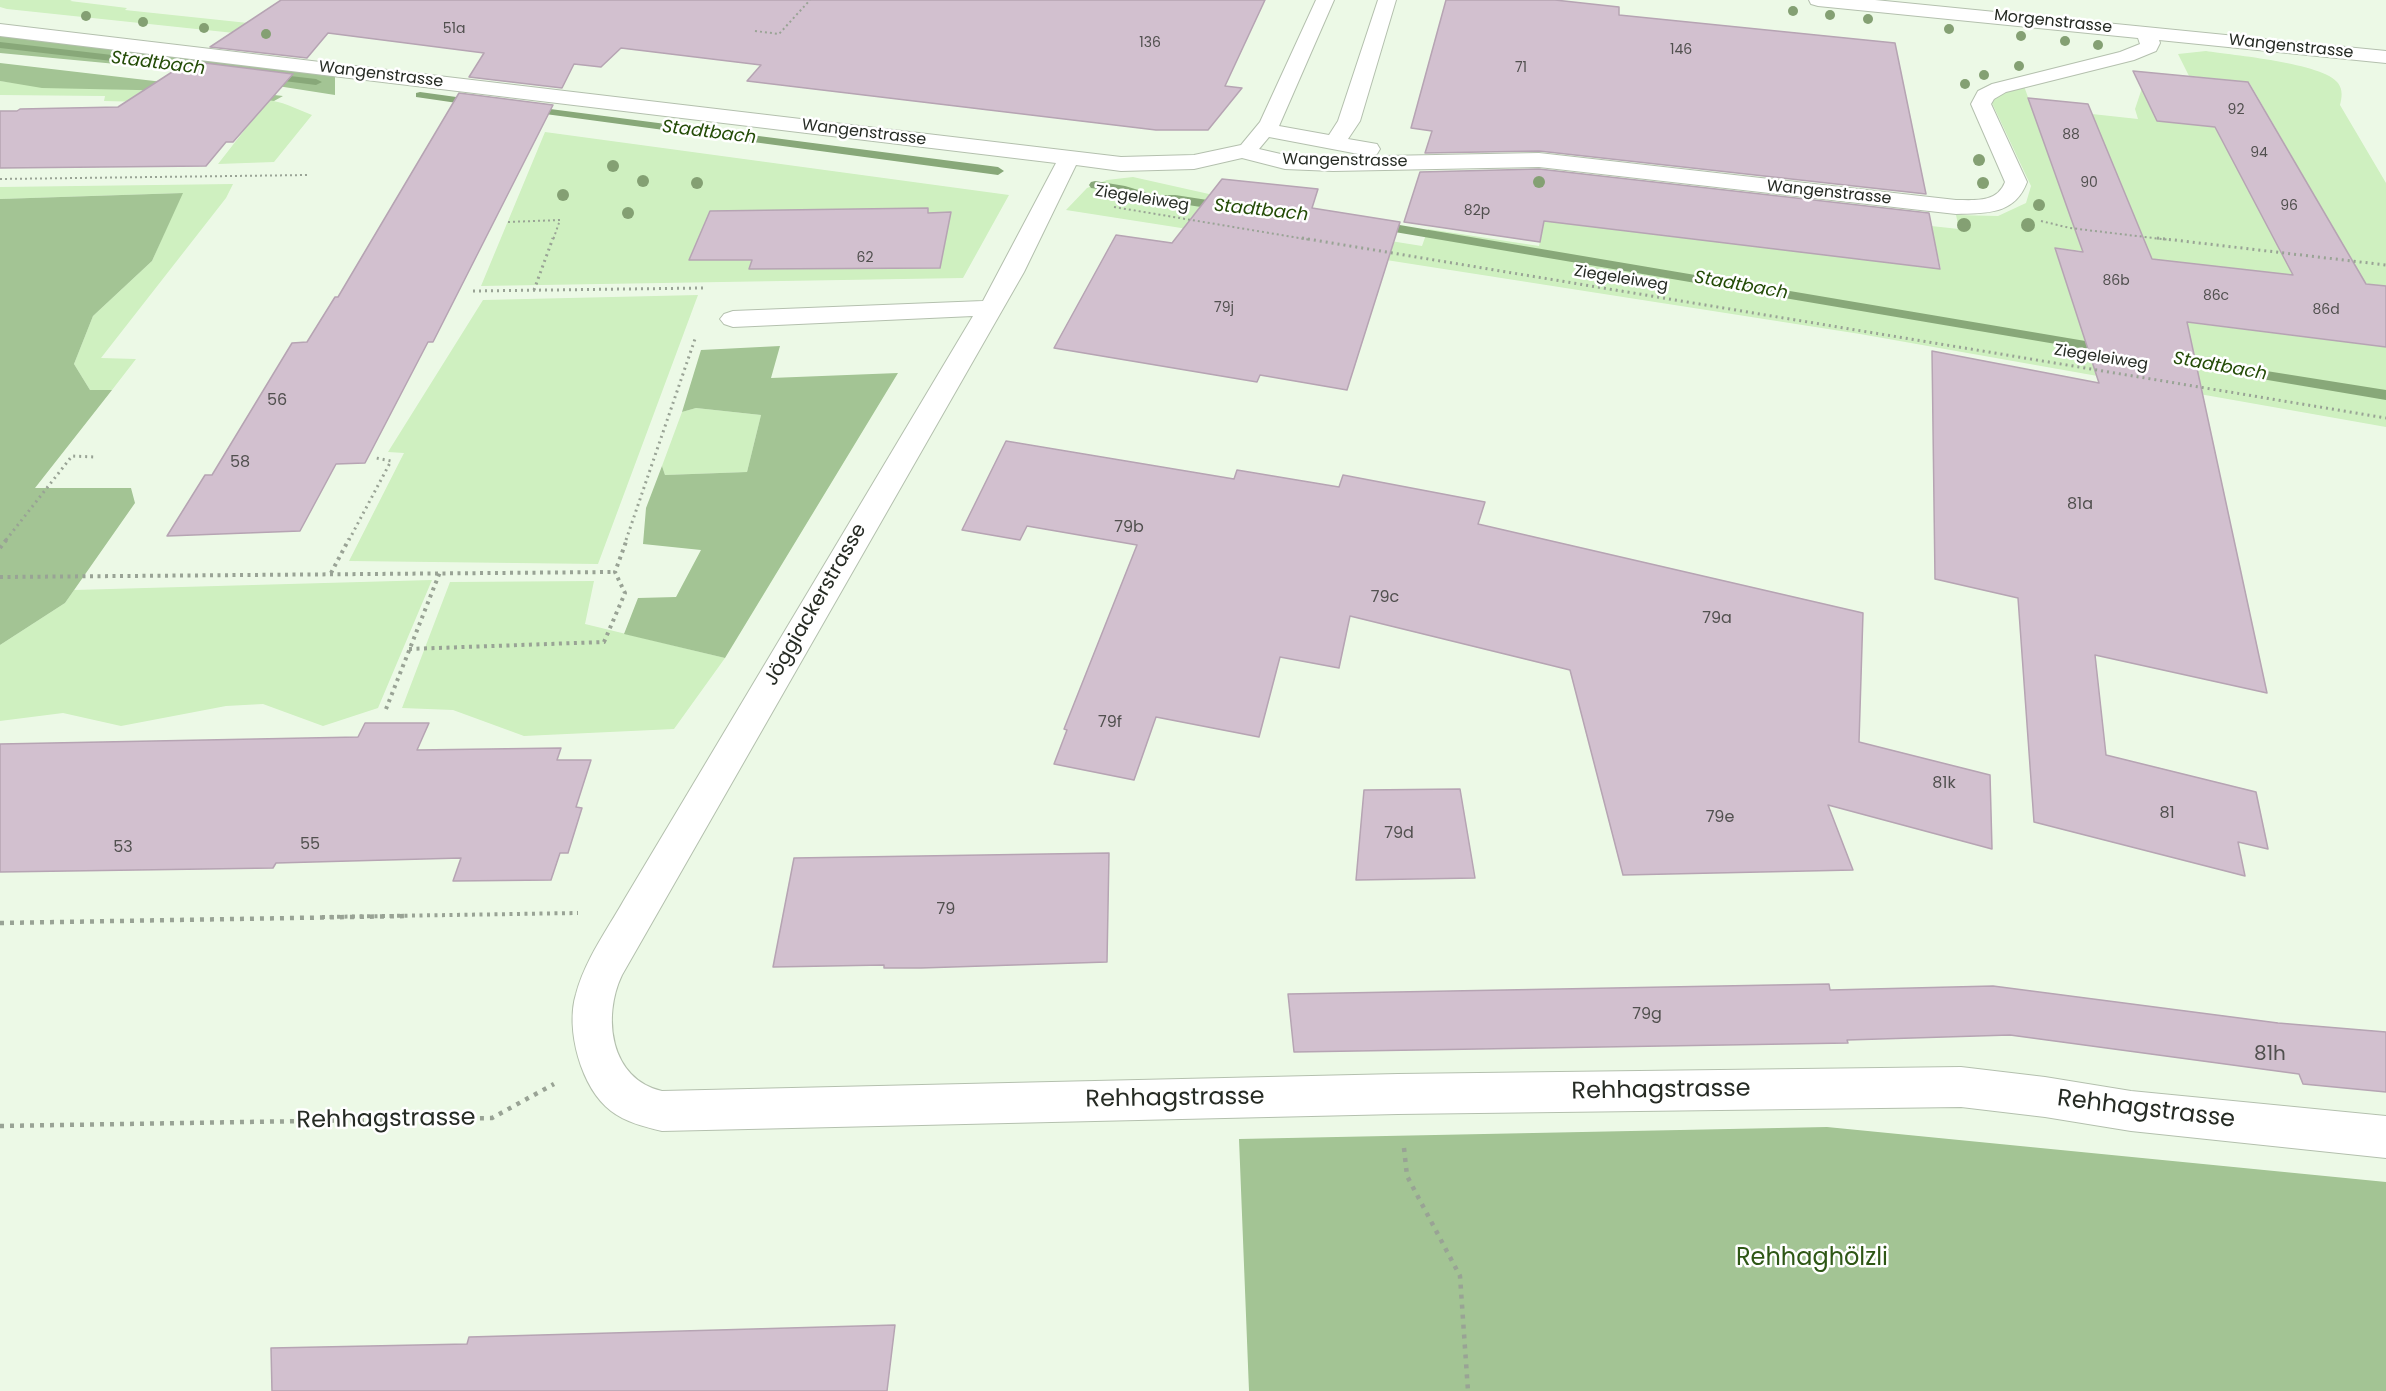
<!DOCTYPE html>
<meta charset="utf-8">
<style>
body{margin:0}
canvas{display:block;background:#ecf9e6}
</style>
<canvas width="2386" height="1391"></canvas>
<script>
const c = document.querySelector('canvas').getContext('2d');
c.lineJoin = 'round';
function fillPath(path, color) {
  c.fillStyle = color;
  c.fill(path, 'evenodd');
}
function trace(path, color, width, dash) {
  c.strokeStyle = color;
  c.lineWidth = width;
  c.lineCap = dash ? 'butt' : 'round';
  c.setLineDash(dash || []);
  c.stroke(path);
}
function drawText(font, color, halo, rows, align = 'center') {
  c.font = font + ' Poppins,sans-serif';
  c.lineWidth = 5;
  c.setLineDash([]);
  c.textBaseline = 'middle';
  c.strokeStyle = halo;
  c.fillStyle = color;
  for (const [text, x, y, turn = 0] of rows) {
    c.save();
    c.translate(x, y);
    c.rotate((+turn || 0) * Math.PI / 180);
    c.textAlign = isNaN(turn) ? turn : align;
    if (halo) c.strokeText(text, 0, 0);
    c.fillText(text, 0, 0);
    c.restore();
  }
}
const green = new Path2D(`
 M0,0H72L70,1L127,8L125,10L248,23L291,39L7,9L0,7Z
 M2206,51C2231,55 2324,63 2338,83C2343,90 2342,97 2340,105L2386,183V286L2056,248L2087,310L2386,347V427L1860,334L1066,210L1087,188L1107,180L1133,177L1209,194L1265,221L1422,246L1428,229L1539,246L1551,180L1594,227L1941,269L1931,226L1959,229L1956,215L1998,216L2026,203L2031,186L1992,103C1998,91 2011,89 2024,86L2068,209L2134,216L2092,114L2138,119L2135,109L2142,88L2198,94L2340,240L2249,82L2189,76L2178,54Z
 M0,81C90,95 183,83 273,101C286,103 299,110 312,115L274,162L218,164L264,105L104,101L105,96L0,95Z
 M545,132L1009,195L963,278L481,286Z
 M233,184L226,198L101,358L136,359L112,390H90L74,364L93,316L152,261L182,193L0,199V187Z
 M698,295L598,564L349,561L404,453L388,452L483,300Z
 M696,408L761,415L747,472L665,475L662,466L682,412Z
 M432,580L378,708L323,726L263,704L226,706L121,726L63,713L0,721V645L65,603L74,590Z
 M594,581L585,624L725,658L674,729L524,736L453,710L402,708L450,582Z`);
const forest = new Path2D(`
 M0,35L335,71V95L169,69L0,53Z
 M0,63L283,96L274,101L184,91L42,88L0,81Z
 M183,193L152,261L93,316L74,364L90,390H112L35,488H131L135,503L65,603L0,645V199Z
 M780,346L771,378L898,373L725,658L624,634L638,598L676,597L701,550L643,544L646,508L662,466L665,475L747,472L761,415L696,408L682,412L701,350Z
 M1827,1127L2386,1182V1391H1249L1239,1139Z`);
const stream = new Path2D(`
 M0,42L207,66L213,69L207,72L0,48Z
 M264,73L316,79L322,82L316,85L260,78V74Z
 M420,92L478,100L484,103L478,106L416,97V93Z
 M527,106L998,167L1004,171L998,175L523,111L521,109Z
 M1095,181L1125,186L1155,195H1175L1227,203L1233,207L1227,211L1175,203H1154L1123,193L1091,188L1089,185L1091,182Z
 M1376,221L2109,345L2116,349L2109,353L1371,228L1370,225Z
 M2172,356L2386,390V400L2167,363L2165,360L2167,357Z`);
const building = new Path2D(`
 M281,0H1265L1225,86L1242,88L1208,130H1156L747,81L761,65L621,48L601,67L574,64L562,88L469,77L484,53L328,33L307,58L210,47Z
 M1446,0H1555L1619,7V15L1895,43L1926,194L1539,151L1425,153L1432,131L1411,128Z
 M189,61L293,74L233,142H226L206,166L0,168V111H17L20,109L118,107Z
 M2133,71L2248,82L2366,284L2386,286V347L2187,322L2267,693L2095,655L2106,755L2256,792L2268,849L2238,842L2245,876L2034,822L2018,598L1935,579L1932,351L2099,383L2055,248L2083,252L2028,98L2088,104L2152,259L2293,275L2215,127L2157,121Z
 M459,93L553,105L433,342H428L365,463L336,464L300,531L167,536L205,475H212L292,343L307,342L335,297H338Z
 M1539,169L1929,213L1940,269L1544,221L1540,242L1404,222L1420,172Z
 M1222,179L1318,189L1312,208L1400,222L1347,390L1260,375L1257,382L1054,348L1116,235L1172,243Z
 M928,208V213L951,212L940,268L749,269L752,260H689L710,211Z
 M1006,441L1234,479L1237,470L1339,487L1343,475L1485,502L1478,524L1863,613L1859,742L1990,775L1992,849L1828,805L1853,870L1623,875L1570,670L1350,616L1339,668L1280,657L1259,737L1156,717L1134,780L1054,764L1067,730L1064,729L1137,545L1027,526L1020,540L962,530Z
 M365,723H429L417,750L561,748L557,760H591L576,807L582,808L568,853H560L551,880L453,881L461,858L276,863L273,868L0,872V744L358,737Z
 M1460,789L1475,878L1356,880L1364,790Z
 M1109,853L1107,962L921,968H884V965L773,967L794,858Z
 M1829,984L1830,990L1993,986L2278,1023L2386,1032V1092L2303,1084L2299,1074L2010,1035L1847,1040L1848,1043L1294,1052L1288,994Z
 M895,1325L887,1391H272L271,1348L467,1344L469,1337Z`);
const pathFar3 = new Path2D(`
 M755,31L779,34L810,0
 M0,179L309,175
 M1114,207L1311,240
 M2041,221L2070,228L2170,240
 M508,222L560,220L553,240`);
const pathFar2 = new Path2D(`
 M1302,238L2386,418
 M2157,238L2386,265
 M534,290L553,238
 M473,291L703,288
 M6,540L72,456L96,457
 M349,540L391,461L376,458
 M626,540L695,339`);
const pathFar1 = new Path2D(`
 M0,548L7,539
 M331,573L349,539
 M0,577L615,572
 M409,649L604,642L625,593L615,572L627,539
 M386,709L440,572
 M322,917L578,913`);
const path = new Path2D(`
 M0,923L409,916
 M0,1126L492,1118L554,1084
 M1404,1148L1407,1176L1460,1276L1468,1391`);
const minor = new Path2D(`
 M1316,0H1334L1279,126L1329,135L1338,121L1378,0H1396L1360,121L1348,139L1377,144L1380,149L1377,154L1369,156L1269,137L1259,149L1285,155L1333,157L1539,153L1956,200C1975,200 1997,203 2005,182L1971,104L1978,91L1992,84L2120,52L2140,44L2138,38L1818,6L1811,4L1809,0H1875L2386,51V63L2159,40L2160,43L2156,51L2134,60L2006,92L1994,99L1991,104L2027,182C2015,215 1986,213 1956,214L1539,167L1333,171L1285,169L1242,158L1194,169L1121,171L1076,165L1024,272L622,975C602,1017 610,1079 662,1091L1398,1074L1961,1067L2045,1077L2131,1091L2386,1116V1158L2131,1131L2045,1117L1961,1107L1398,1114L662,1131C645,1127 625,1122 611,1111C581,1088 565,1029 576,994C585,960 607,930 624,900L973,316L733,327L724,324L720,319L724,314L733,311L983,301L1056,163L0,36V24L1121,157L1194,155L1241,145L1260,122Z`);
const trees = [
 [1793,11,5],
 [1830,15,5],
 [86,16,5],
 [1868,19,5],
 [143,22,5],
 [204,28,5],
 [1949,29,5],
 [266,34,5],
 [2021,36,5],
 [2065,41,5],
 [2098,45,5],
 [2019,66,5],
 [1984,75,5],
 [1965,84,5],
 [1979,160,6],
 [613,166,6],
 [643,181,6],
 [1539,182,6],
 [697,183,6],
 [1983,183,6],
 [563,195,6],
 [2039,205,6],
 [628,213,6],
 [1964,225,7],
 [2028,225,7]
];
const farNumbernames = [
 ["51a",454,29],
 ["136",1150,43],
 ["146",1681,50],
 ["71",1521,68],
 ["92",2236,110],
 ["88",2071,135],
 ["94",2259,153],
 ["90",2089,183],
 ["96",2289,206],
 ["82p",1477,211],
 ["62",865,258],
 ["86b",2116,281],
 ["86c",2216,296],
 ["79j",1224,308],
 ["86d",2326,310]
];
const farStreetnames = [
 ["Morgenstrasse",2053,22,6],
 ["Wangenstrasse",2291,47,6],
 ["Wangenstrasse",381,75,7],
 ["Wangenstrasse",864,133,7],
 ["Wangenstrasse",1345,161,1],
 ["Wangenstrasse",1829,193,6],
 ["Ziegeleiweg",1142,199,9],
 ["Ziegeleiweg",1621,279,9],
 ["Ziegeleiweg",2101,358,9]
];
const numberNames = [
 ["56",277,401],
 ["58",240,463],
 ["81a",2080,505],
 ["79b",1129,528],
 ["79c",1385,598],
 ["79a",1717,619],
 ["79f",1110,723],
 ["81k",1944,784],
 ["81",2167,814],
 ["79e",1720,818],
 ["79d",1399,834],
 ["55",310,845],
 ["53",123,848],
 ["79",946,910],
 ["79g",1647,1015]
];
const farWaternames = [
 ["Stadtbach",158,64,7],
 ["Stadtbach",709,133,7],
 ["Stadtbach",1261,211,6],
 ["Stadtbach",1741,286,10],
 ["Stadtbach",2220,367,10]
];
const streetNames = [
 ["Jöggiackerstrasse",816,605,-60]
];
const nearNumbernames = [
 ["81h",2270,1055]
];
const nearStreetnames = [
 ["Rehhagstrasse",1661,1091,-1],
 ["Rehhagstrasse",1175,1099,-1],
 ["Rehhagstrasse",2146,1110,7],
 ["Rehhagstrasse",386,1120,-1]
];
const nearParknames = [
 ["Rehhaghölzli",1812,1259]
];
fillPath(green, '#cff0c0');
fillPath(forest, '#a3c494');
fillPath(stream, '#88a879');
fillPath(building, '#d2c0cf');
trace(building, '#b6a4b3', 1.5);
trace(minor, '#b4c0ae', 2);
trace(pathFar3, '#99a395', 2, [2, 3]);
trace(pathFar2, '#99a395', 3, [2, 4]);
trace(pathFar1, '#99a395', 4, [3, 4.5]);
trace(path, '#99a395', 4.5, [4, 6]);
fillPath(minor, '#fff');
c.fillStyle = '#84a073';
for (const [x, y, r] of trees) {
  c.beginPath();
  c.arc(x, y, r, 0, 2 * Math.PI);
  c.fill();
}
drawText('14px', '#51504f', null, farNumbernames);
drawText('16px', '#262b24', '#fff', farStreetnames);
drawText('16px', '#51504f', null, numberNames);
drawText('italic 18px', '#244c07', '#fff', farWaternames);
drawText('20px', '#262b24', '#fff', streetNames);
drawText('20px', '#51504f', null, nearNumbernames);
drawText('24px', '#262b24', '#fff', nearStreetnames);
drawText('24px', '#2e5715', '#fff', nearParknames);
</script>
